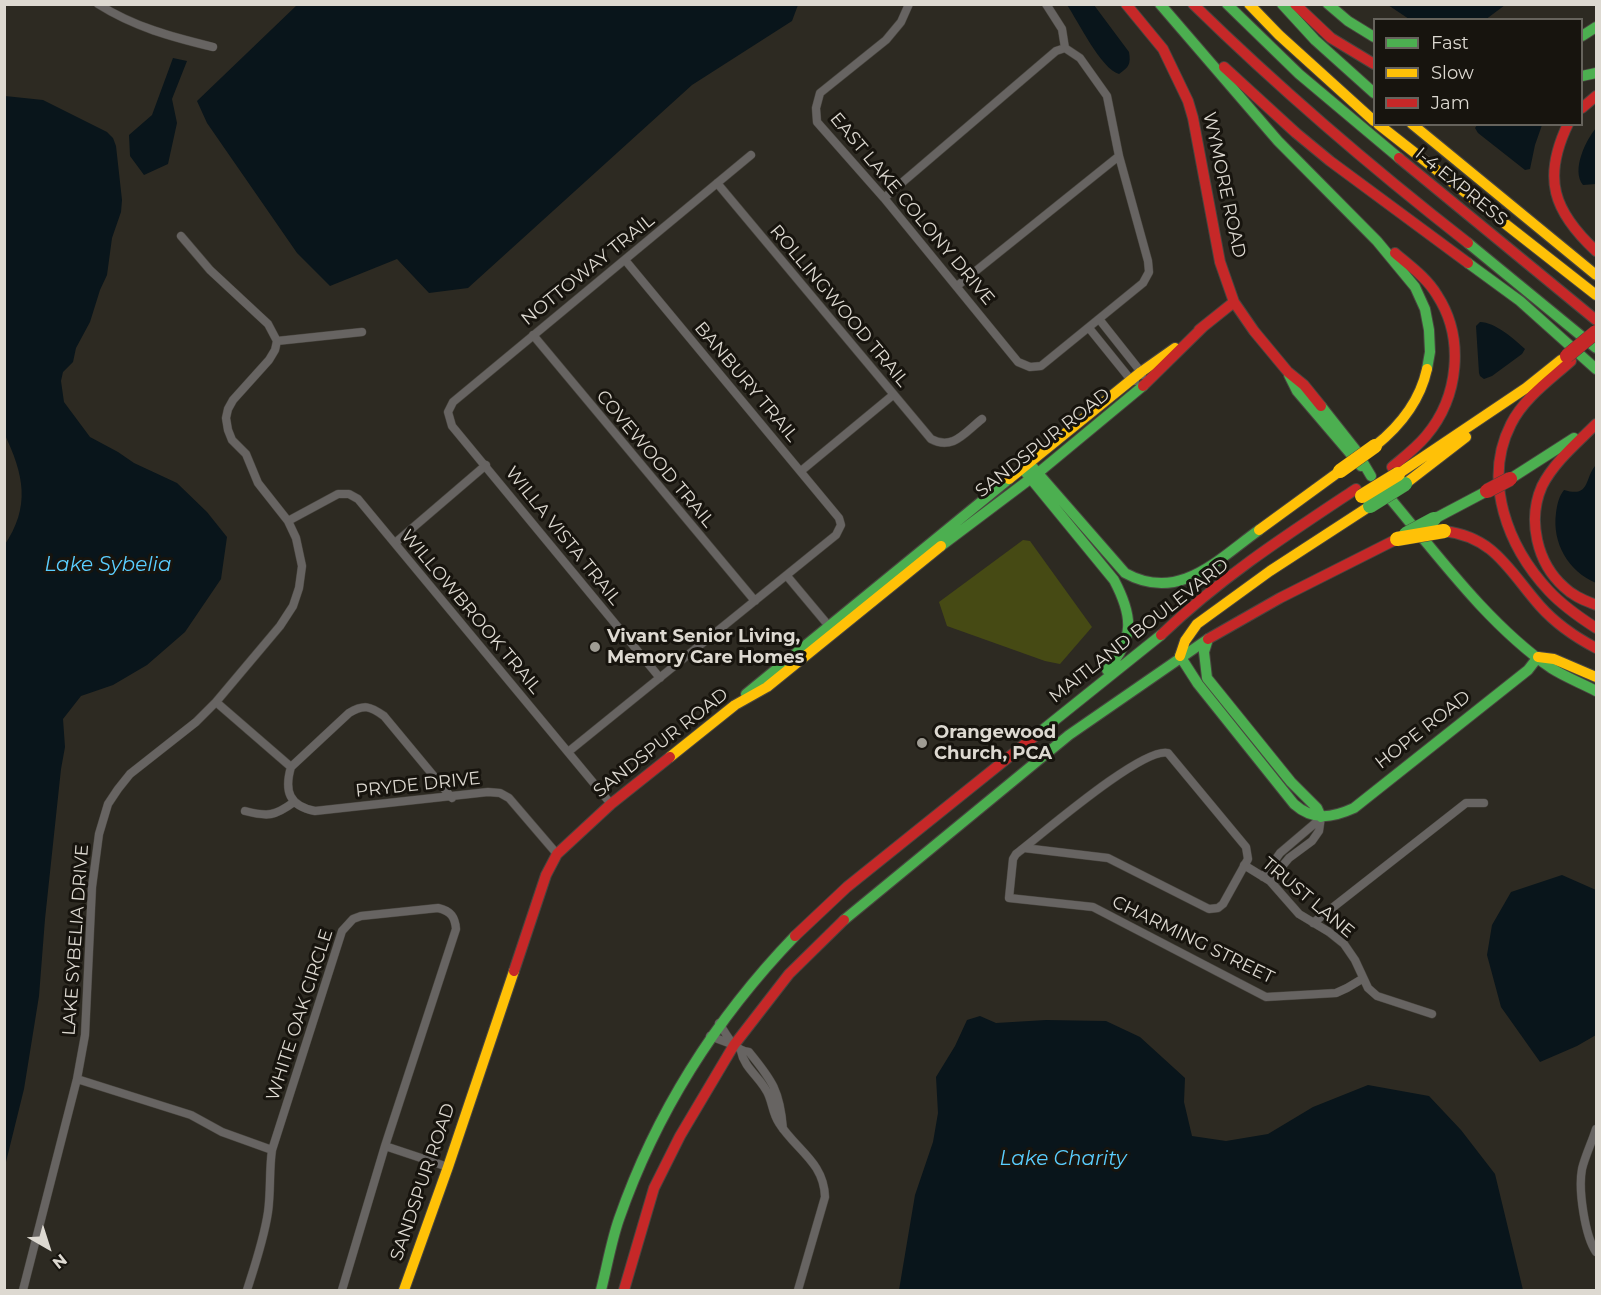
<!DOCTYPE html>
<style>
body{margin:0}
#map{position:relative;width:1601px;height:1295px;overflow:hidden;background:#2d2a22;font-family:Montserrat,sans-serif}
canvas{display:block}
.frame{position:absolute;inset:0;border:6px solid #ddd9d1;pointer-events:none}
.legend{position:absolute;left:1373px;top:18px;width:210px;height:108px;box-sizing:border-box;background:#17140e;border:2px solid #66635c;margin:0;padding:8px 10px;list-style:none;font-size:18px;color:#ddd9d1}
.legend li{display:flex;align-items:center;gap:12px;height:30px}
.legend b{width:30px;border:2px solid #66635c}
.north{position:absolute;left:18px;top:1217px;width:60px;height:60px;-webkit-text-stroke:4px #17140e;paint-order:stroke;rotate:141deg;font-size:16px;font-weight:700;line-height:24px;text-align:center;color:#ddd9d1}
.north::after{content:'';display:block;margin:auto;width:21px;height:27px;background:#ddd9d1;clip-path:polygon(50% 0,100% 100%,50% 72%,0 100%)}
</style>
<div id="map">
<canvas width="1601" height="1295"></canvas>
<div class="frame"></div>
<ul class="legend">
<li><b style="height:8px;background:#4caf50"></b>Fast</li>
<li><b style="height:8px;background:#ffc107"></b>Slow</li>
<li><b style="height:8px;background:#c62828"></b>Jam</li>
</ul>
<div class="north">N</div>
</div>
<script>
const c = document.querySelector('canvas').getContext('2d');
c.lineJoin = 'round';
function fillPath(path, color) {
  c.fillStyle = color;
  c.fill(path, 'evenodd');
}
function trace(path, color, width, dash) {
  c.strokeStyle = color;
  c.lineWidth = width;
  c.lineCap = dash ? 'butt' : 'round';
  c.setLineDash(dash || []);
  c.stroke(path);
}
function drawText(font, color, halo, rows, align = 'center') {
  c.font = font + ' Montserrat,sans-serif';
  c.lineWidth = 6;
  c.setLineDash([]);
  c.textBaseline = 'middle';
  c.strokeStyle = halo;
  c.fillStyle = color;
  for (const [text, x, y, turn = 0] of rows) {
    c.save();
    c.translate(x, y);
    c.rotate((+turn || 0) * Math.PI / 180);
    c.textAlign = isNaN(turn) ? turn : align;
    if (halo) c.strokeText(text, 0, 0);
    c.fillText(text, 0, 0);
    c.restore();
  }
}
const green = new Path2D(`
 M1023,540L1030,541L1092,627L1060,664L1045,661L947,626L939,602Z`);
const water = new Path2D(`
 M297,5V4L798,5L792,21L692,85L468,288L429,293L397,259L330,286L297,253L207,123L197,101Z
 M1067,5H1094L1129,52C1131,64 1129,67 1119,74C1101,69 1078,21 1067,5Z
 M1388,5H1505L1485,20L1409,19Z
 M173,58L187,61L172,99L177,123L168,164L144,175L130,156L129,135L152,115Z
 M5,96L43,100L107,132L113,138L116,146L122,200L121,212L112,238L107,275L100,290L90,322L76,348L73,362L63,372L61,381L64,402L90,437L118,452L134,463L177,483L207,512L227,537L221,579L185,632L147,665L113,685L81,696L63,719L65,747L61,769L45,919L39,996L24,1089L5,1166L4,546C31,506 24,475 4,433Z
 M1477,125H1542L1535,145L1530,169L1525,170L1478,133L1475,128Z
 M1596,128V184L1583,185C1571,170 1586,140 1596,128Z
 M1480,322C1495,322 1514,339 1525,349L1522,354L1492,376L1484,379L1480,376L1479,373L1476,326Z
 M1596,465V583C1568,571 1552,543 1556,513C1557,505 1559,496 1564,490C1591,498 1584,478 1596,465Z
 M1562,875L1596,890V1035L1577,1046L1540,1062L1501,1007L1487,955L1492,925L1511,892Z
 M980,1016L996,1023L1046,1020L1106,1021L1140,1037L1185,1078L1184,1102L1192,1136L1226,1141L1268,1134L1313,1107L1368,1085L1429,1096L1461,1130L1495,1174L1523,1290H899L915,1195L933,1142L938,1113L936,1077L955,1046L967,1020Z`);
const street = new Path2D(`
 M98,4C134,27 172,37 213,47
 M909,4L901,22L886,40L820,93L816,108L817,122L884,198L1018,362L1030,367L1041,366L1143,283L1149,272L1148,261L1119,156L1107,96L1080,58L1065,48
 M1046,4L1062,29L1065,48
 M717,183L931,439C953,451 965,432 982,419
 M884,198L1056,51L1065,48
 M957,286L1119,156
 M1099,319L1141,372L1142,375
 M1089,328L1131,380L1135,381
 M533,335L755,601
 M277,341L362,332
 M801,471L893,395
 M288,521L338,494H349L358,499L611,804
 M395,543L486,465
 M787,576L828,625
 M660,678L452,426L448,412L453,402L751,155
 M216,702L291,767
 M568,752L836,535L841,525L839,518L625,260
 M291,767C284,791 289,806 315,811L488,792L500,793L509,798L557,854
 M291,767L349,713C364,704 370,706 384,716L452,798
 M245,811C268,817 275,816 294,802
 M1024,848L1108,858L1209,909L1218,908L1223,904L1248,859L1246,847L1168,753C1143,746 1040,836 1016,854L1013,859L1009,898L1093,907L1266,997L1336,993L1347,988L1362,979
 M1244,865L1270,881L1299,914L1329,932L1344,944L1355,960L1368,988L1377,996L1432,1014
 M1263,877L1280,853L1320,819
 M1270,881L1289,858L1312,841L1319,831L1321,817
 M1313,923L1466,803H1484
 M719,1023C727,1035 733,1050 749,1052C772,1080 780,1091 783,1129
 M710,1036L734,1045
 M741,1051C744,1069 763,1079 769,1096C773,1106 773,1114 779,1123C796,1150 824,1162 825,1197L798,1290
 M77,1079L191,1115L222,1132L272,1150
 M1596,1129C1592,1142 1585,1156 1582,1169C1578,1190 1585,1236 1596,1252
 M385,1146L448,1167
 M23,1290L77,1079L85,1035L92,887L99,834L108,804L118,789L130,774L196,722L216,702L280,626L293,606L299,588L302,566L296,538L288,521L258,483L246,454L232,440L228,430L226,418L228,409L233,400L269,360L275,350L277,341L268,324L210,270L181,236
 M247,1290C255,1265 264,1239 268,1212C271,1191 269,1170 272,1150L342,931L353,919L361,916L438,908C451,911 455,917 456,929L385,1146L342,1290`);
const fast = new Path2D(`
 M1160,4L1278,141L1377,241L1415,287L1425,309L1429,330L1430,352L1427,369
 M1227,4L1299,74L1399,158
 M1282,4L1315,40L1374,93
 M1328,4L1348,21L1374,37
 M1582,36L1596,27
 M1582,76L1596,73
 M1468,243L1596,348
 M1468,263L1520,301L1596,369
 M1289,375L1297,391L1361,466
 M1321,406L1355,449L1371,476
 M1029,463L1125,573C1179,603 1217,560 1259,530
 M1023,469L1114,580C1133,616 1135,638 1107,670
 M1510,479L1574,438
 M1383,490C1434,550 1486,623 1551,668C1565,677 1581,683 1596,691
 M1434,519L1487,491
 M941,546L1038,473L1143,386
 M1208,639L1204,652L1207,678L1291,782L1317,808L1321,817
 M1180,656L1198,684L1294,804C1313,821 1332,818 1354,808L1528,670L1538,657
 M746,694L1009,479
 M1040,732L1161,635
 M844,920L1069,735L1208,639
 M601,1290C607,1267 611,1242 619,1219C656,1113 717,1017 795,936`);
const slow = new Path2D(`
 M1249,4L1279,35L1374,121
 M1378,124L1596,295
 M1412,124L1596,275
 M1375,446C1400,426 1420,401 1427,369
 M1398,474L1526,388L1561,360
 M1009,479L1141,372L1175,348
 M1405,484L1466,437
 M1259,530L1340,471
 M1180,656L1185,641L1197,624L1270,571L1370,506
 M1538,657L1554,659L1596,677
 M670,757L735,705L767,687L941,546
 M404,1290L448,1167L514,971`);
const jam = new Path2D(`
 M1126,4L1163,49L1188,101L1193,118L1220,262L1234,302L1254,331L1288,372L1304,385L1321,406
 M1193,4C1280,89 1372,168 1468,243
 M1295,4L1331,38L1374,64
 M1224,67L1296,133L1330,161L1468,263
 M1582,108L1596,96
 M1568,124C1542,178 1553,211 1596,251
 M1399,158L1596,320
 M1199,330L1234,302
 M1571,361C1550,380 1524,398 1511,424C1482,481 1508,547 1549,591C1563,606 1579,617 1596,628
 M1143,386L1203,327
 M1596,424C1577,443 1554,462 1542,486C1527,520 1537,563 1564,587C1573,596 1584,600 1596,605
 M1392,467C1404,457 1416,448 1426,436C1459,397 1465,338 1437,295C1427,278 1410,266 1395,253
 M1444,531C1495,537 1509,571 1540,606C1556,624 1575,637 1596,648
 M1161,635C1220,578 1288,534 1356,489
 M1208,639L1280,598L1397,539
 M795,936L847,887L1040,732
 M514,971L546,875L557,854L611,804L670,757
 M624,1290L654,1188L680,1136L734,1045L789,974L844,920`);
const fastBridge = new Path2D(`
 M1370,506L1405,484
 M1406,534L1434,519`);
const slowBridge = new Path2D(`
 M1340,471L1375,446
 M1362,496L1398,474
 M1397,539L1444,531`);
const jamBridge = new Path2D(`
 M1567,356L1596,332
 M1487,491L1510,479`);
const markers = [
 [595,647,6,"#9f9c94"],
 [922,743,6,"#9f9c94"]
];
const streetNames = [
 ["WYMORE ROAD",1224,185,78],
 ["I-4 EXPRESS",1461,187,39],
 ["EAST LAKE COLONY DRIVE",912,209,50],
 ["NOTTOWAY TRAIL",588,270,-39],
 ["ROLLINGWOOD TRAIL",839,306,50],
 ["BANBURY TRAIL",746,382,50],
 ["SANDSPUR ROAD",1043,443,-38],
 ["COVEWOOD TRAIL",655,459,50],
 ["WILLA VISTA TRAIL",563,536,51],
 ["WILLOWBROOK TRAIL",471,612,50],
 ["MAITLAND BOULEVARD",1139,631,-38],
 ["HOPE ROAD",1423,730,-38],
 ["SANDSPUR ROAD",661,743,-38],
 ["PRYDE DRIVE",418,785,-6],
 ["TRUST LANE",1308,898,40],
 ["LAKE SYBELIA DRIVE",76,940,-86],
 ["CHARMING STREET",1193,940,26],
 ["WHITE OAK CIRCLE",300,1015,-72],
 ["SANDSPUR ROAD",423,1182,-71]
];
const poiNames = [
 ["Vivant Senior Living,",607,637],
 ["Memory Care Homes",607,658],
 ["Orangewood",934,733],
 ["Church, PCA",934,754]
];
const waterNames = [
 ["Lake Sybelia",108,565],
 ["Lake Charity",1063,1159]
];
fillPath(green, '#464a14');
fillPath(water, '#09151b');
trace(street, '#48453f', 9);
trace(fast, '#48453f', 12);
trace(slow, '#48453f', 12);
trace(jam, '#48453f', 12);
trace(street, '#676462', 8);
trace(fast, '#4caf50', 10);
trace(slow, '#ffc107', 10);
trace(jam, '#c62828', 10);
trace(fastBridge, '#48453f', 15, []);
trace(slowBridge, '#48453f', 15, []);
trace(jamBridge, '#48453f', 15, []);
trace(fastBridge, '#4caf50', 14);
trace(slowBridge, '#ffc107', 14);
trace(jamBridge, '#c62828', 14);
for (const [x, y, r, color] of markers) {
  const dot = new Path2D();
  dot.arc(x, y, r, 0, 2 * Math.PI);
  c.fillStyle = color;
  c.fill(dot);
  trace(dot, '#17140e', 2);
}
drawText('18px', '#ddd9d1', '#17140e', streetNames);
drawText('bold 18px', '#ddd9d1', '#17140e', poiNames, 'left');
drawText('italic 20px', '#5aceff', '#17140e', waterNames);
</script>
